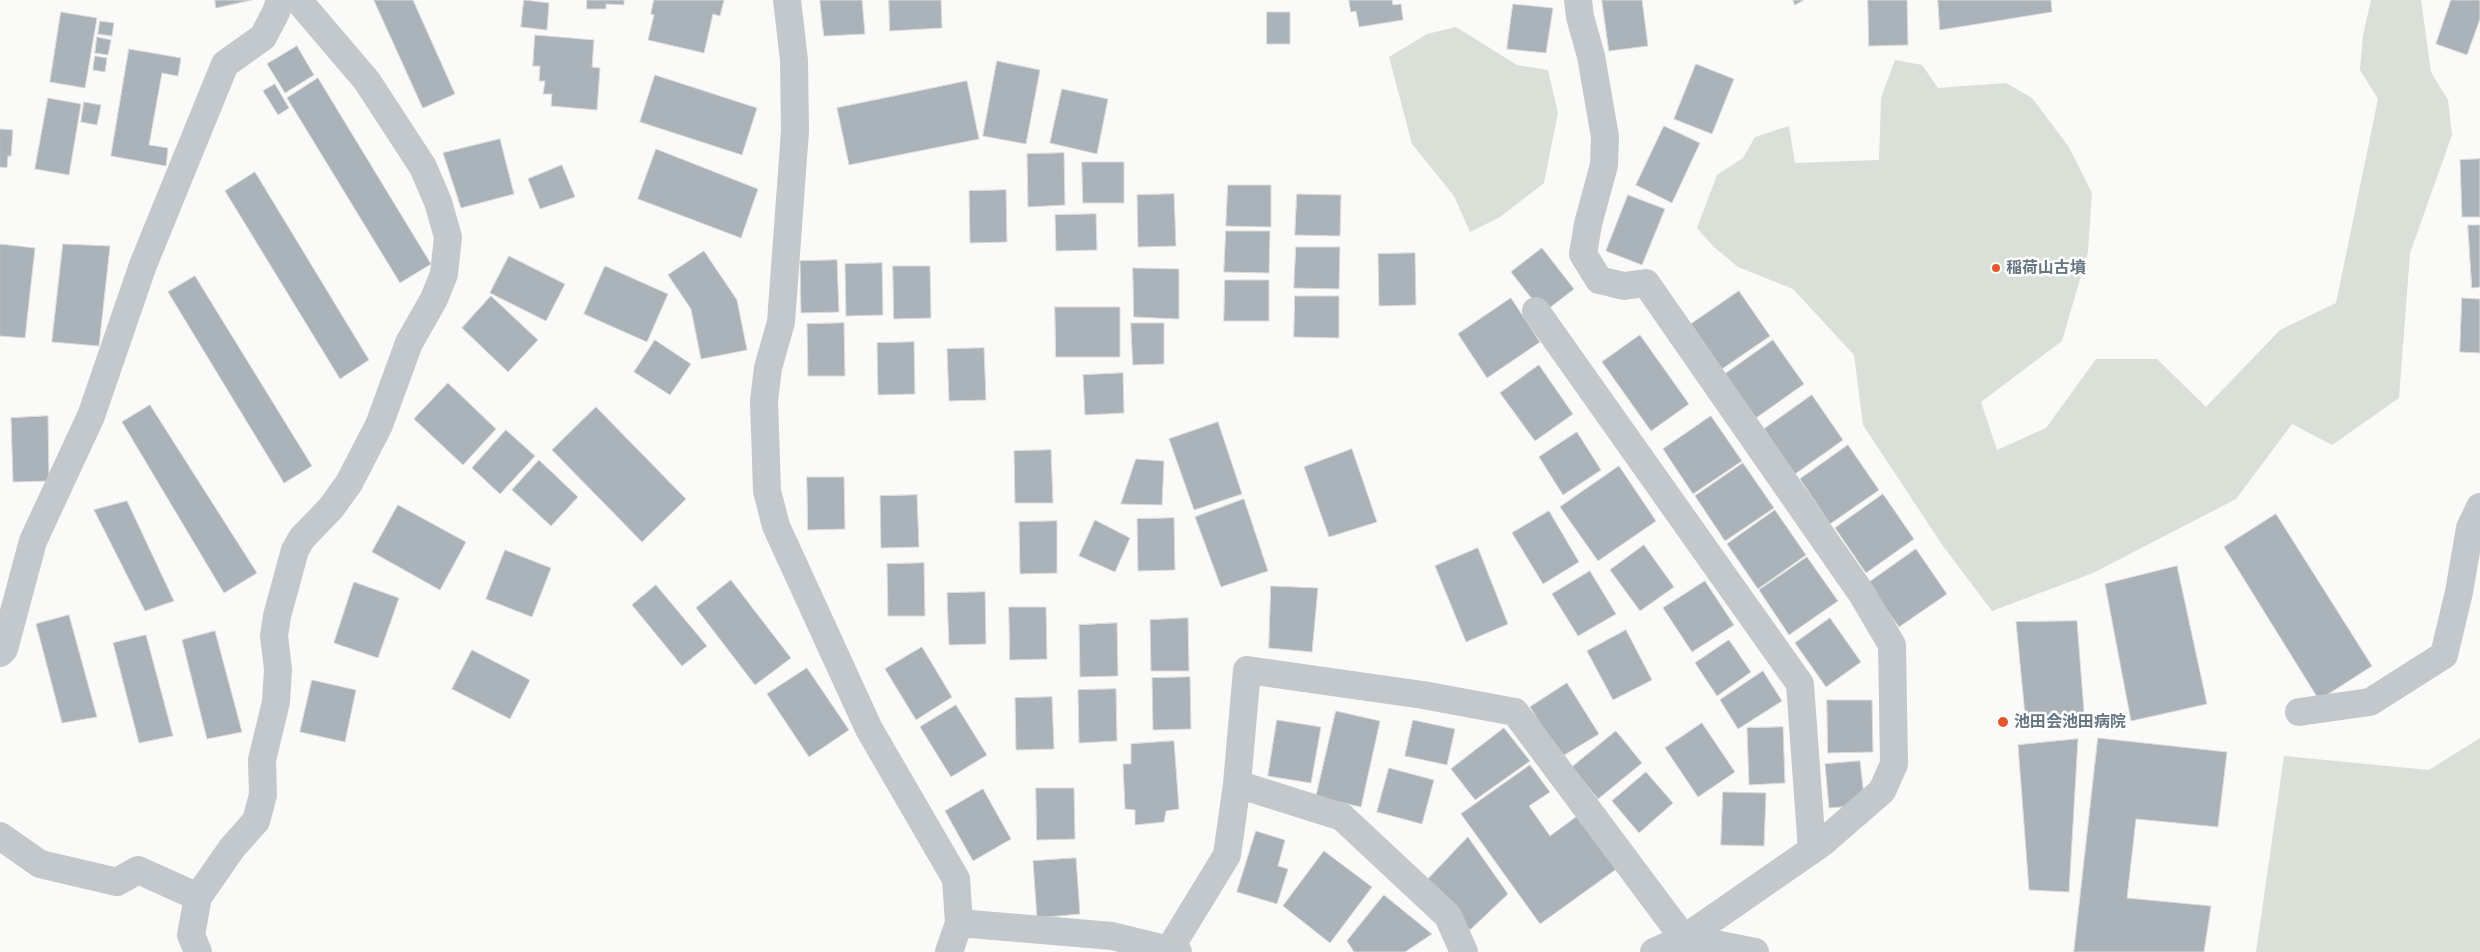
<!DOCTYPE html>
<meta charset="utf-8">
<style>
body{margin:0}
canvas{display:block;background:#fafaf8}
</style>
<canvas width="2480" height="952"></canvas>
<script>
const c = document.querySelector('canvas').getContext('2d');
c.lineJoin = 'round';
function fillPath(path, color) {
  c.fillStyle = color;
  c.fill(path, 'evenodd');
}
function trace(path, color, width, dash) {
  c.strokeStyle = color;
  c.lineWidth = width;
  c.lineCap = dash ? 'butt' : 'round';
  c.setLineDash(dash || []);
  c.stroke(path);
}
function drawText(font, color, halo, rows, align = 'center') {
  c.font = font + ' Lato,"Noto Sans JP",sans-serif';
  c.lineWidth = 5;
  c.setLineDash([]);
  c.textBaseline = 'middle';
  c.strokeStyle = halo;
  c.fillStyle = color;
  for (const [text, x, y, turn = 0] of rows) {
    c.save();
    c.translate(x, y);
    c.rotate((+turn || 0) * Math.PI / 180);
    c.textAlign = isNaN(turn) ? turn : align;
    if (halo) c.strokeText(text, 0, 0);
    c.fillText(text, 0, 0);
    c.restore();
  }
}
const green = new Path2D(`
 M2371,0H2421L2431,72L2448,100L2452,135L2410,253L2399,398L2332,445L2292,424L2236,499L2093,573L1992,611L1943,546L1863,425L1854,355L1793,289L1738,267L1714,247L1697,228L1717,175L1743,158L1755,137L1789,126L1795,163L1879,160L1881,98L1895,60L1922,65L1938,88L2006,83L2032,98L2069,147L2092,193L2088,252L2062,341L1981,402L1997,450L2046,428L2096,359H2157L2206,407L2280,330L2336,303L2378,99L2360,70L2363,35Z
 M1456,27L1517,65L1548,70L1558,113L1544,183L1500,217L1470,232L1454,196L1412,144L1389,57L1427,34Z
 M2480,738V952H2256L2284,756L2429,770Z`);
const building = new Path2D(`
 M215,0H252L216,8Z
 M374,0H413L455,94L423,108Z
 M524,0L549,3L547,30L521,27Z
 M587,0H624V5L606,4V9H587Z
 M654,0H724L720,16L713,14L704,53L648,40L654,15L651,14Z
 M820,0H862L865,34L824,36Z
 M889,0H941L942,28L890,31Z
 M1349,0H1392L1393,5L1401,4L1403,20L1359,27L1356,11L1351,12Z
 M1602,0H1642L1648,46L1609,51Z
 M1793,0H1804L1795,5Z
 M1868,0H1907L1908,45L1869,46Z
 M1938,0H2051L2052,12L1940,30Z
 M2451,0H2480V19L2467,55L2436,44Z
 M1513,4L1553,8L1546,53L1507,49Z
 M61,12L97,18L85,88L50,82Z
 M1267,12H1290V44H1267Z
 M100,21L114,23L112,36L98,34Z
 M535,35L594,40L592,67L600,68L597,110L551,106L552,94H543L545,81H539L540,66H533Z
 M97,37L111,40L108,55L95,53Z
 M297,46L314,75L285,93L267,64Z
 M129,49L181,58L178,76L162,73L149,145L168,148L166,166L111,156Z
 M95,56L107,58L105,72L93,70Z
 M997,61L1040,70L1026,144L983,136Z
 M1696,64L1734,79L1712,134L1674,119Z
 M655,75L757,108L742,155L640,122Z
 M318,78L431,264L400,283L287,98Z
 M967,81L979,139L849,165L837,108Z
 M275,84L289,108L278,115L263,91Z
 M1062,89L1108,99L1097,154L1050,143Z
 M48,98L81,104L69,175L35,169Z
 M84,102L101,105L97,125L81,122Z
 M1664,126L1700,143L1672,203L1636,185Z
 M0,129L13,130L11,156H8L7,168L0,167Z
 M500,139L514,194L461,208L443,153Z
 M656,149L758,189L741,238L638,199Z
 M1064,153L1065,205L1028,207L1027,154Z
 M2480,159V217H2462L2460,160Z
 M1082,162H1124V203H1083Z
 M562,165L575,197L540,209L528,179Z
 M255,172L369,360L340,379L225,191Z
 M1228,185H1271V227L1226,226Z
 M1006,190L1007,242L970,243L969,191Z
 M1174,194L1176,246L1138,247L1137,195Z
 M1297,194L1341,195L1340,236L1295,235Z
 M1628,195L1665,209L1642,265L1606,251Z
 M1096,214L1097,250L1056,251L1055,215Z
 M2468,225H2480V287L2472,288Z
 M1226,231H1270L1269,273L1224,272Z
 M0,244L35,248L25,338L0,336Z
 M63,244L110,246L99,346L52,342Z
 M1296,247H1340L1339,289L1294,288Z
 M1542,248L1574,289L1543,313L1511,272Z
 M704,251L737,300L747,350L701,359L691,309L668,275Z
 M1415,253L1416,305L1379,306L1378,254Z
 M509,256L565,284L546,321L490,293Z
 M837,260L839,312L801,313L800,261Z
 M882,263L883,315L846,316L845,264Z
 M605,266L668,294L647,342L584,314Z
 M893,266H930L931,318L894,319Z
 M1133,268L1179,269V319L1134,317Z
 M195,276L312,466L284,483L168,292Z
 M1225,280H1269V321H1224Z
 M1739,291L1770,336L1722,369L1691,324Z
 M491,296L538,340L508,372L462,328Z
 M1295,296H1339V338L1294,337Z
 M1511,298L1540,342L1487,378L1458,334Z
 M2462,298L2480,299V353L2460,352Z
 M1055,307H1120V357H1056Z
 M844,323L845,376H808L807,324Z
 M1131,323H1164V364L1133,365Z
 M1640,335L1689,404L1651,431L1602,362Z
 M655,340L691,364L670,395L634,372Z
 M1773,340L1804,384L1756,418L1725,374Z
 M914,342L915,394L878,395L877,343Z
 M984,348L986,400L949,401L947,349Z
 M1539,365L1573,414L1535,441L1500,393Z
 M1123,373L1124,413L1085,415L1083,375Z
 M448,383L496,429L463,465L414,419Z
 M1812,395L1843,440L1795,474L1764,429Z
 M150,405L257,573L224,593L122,422Z
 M596,407L686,499L642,542L552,450Z
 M48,416L49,481L13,482L11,418Z
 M1711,416L1742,461L1693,494L1663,449Z
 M1218,422L1242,494L1194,510L1169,439Z
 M506,430L535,456L500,494L472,468Z
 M1577,432L1601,470L1563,495L1539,457Z
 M1848,445L1879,490L1830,524L1800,479Z
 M1352,449L1377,522L1329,537L1304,467Z
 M1051,450L1053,503H1015L1014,451Z
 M1136,459L1164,461L1162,505L1121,504Z
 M539,460L578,497L551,526L512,490Z
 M1743,463L1774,508L1725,541L1695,496Z
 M1619,466L1656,521L1598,561L1560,507Z
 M807,477H844L845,529L808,530Z
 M1883,494L1914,539L1866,573L1835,528Z
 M917,495L919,547L881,548L880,496Z
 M1244,499L1268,571L1221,587L1195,517Z
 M127,501L174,601L145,611L94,510Z
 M398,505L466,542L440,590L372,552Z
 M1775,510L1806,555L1758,589L1727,544Z
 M1549,511L1579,562L1543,584L1512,533Z
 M2276,514L2372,666L2319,700L2224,547Z
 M1174,518L1175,570L1138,571L1137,519Z
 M1095,520L1130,538L1115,572L1079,556Z
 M1057,521V573L1020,574L1019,522Z
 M1644,545L1674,587L1640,611L1610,570Z
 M1478,548L1508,624L1466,642L1435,566Z
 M1916,549L1947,594L1899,627L1868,583Z
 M505,550L551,568L532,617L486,599Z
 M1807,557L1838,601L1789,635L1759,590Z
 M924,563L925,616H888L887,564Z
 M2177,566L2207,704L2131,721L2105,584Z
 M1590,571L1616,614L1578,636L1552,594Z
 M731,580L791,658L755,685L696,608Z
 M1705,581L1734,625L1692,652L1663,608Z
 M354,582L399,598L378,658L334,643Z
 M656,585L707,646L682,666L632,605Z
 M1271,586L1318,588L1312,652L1269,648Z
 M985,592L986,644L949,645L947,593Z
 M1009,607H1046L1047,659L1010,660Z
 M69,615L97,717L62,723L36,624Z
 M1188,618L1189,671H1151L1150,620Z
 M1830,618L1861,662L1826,687L1795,643Z
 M2077,621L2085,725H2026L2016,622Z
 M1117,623L1118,676L1080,677L1079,625Z
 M1626,630L1652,680L1613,700L1587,651Z
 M215,631L242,732L207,739L182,640Z
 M146,635L173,736L139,743L113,643Z
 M1729,640L1751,672L1717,696L1695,663Z
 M922,647L952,697L916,720L885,669Z
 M472,650L530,680L510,719L452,689Z
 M807,668L849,730L809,757L767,694Z
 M1763,671L1782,701L1738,729L1720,700Z
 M1190,677L1191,729L1153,730L1152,678Z
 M312,680L356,690L345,742L300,732Z
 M1567,683L1599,734L1561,757L1530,707Z
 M1116,689L1117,741L1079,743L1078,690Z
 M1052,697L1054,749L1016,750L1015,698Z
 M1827,700H1872L1873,752L1828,753Z
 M956,705L987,755L951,777L920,727Z
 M1336,711L1380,721L1361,807L1316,797Z
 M1277,720L1321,727L1311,783L1268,776Z
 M1413,720L1455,729L1447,765L1405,756Z
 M1702,723L1735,772L1698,797L1665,748Z
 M1783,727L1785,783L1749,785L1747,728Z
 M1504,728L1530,761L1475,800L1451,769Z
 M1616,731L1642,763L1598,799L1572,767Z
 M2098,738L2227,752L2218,827L2136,819L2127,898L2211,906L2204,952H2074Z
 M2078,739L2069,892L2029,890L2018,745Z
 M1174,741L1179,809L1166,811L1164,822L1135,825V810L1125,809L1123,764H1131V744Z
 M1860,761L1865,805L1829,808L1825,764Z
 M1530,765L1550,792L1529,806L1550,836L1584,811L1622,865L1540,924L1461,814Z
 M1389,768L1434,780L1422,824L1377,812Z
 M1646,772L1673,803L1639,833L1612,801Z
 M1036,788H1074L1075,839L1037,840Z
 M983,789L1011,839L973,861L945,811Z
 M1723,792L1766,793L1764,846L1721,845Z
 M1256,831L1285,840L1278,866L1288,869L1277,904L1237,892Z
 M1468,837L1508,894L1470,930L1428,879Z
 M1324,851L1372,887L1330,943L1283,906Z
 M1076,858L1080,914L1037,918L1033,861Z
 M1384,895L1432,934L1405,952H1354L1347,941Z`);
const minor = new Path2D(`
 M787,0L794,60L795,131L781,322L768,368L764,401L767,491L776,526L869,729L956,879L959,923L949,952
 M1578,0L1580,17L1591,56L1605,137L1604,165L1588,224L1583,254L1599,280L1624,286L1646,283L1862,594L1892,645L1894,764L1882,791L1822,843L1685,938L1654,952
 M1536,311L1800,684L1812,850
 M0,653L4,649L33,541L91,416L143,265L225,64L263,37L276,12L280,0
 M2299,712L2370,702L2444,655L2459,592L2470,528L2480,507
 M1237,784L1342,817L1448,916L1464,952
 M0,836L40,864L117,882L138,870L198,897
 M1685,938L1755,952
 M1169,950L1227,855L1237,784L1247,670L1423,695L1515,712L1694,952
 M198,952L191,935L198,897L232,848L256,821L263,795L262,760L276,702L278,669L274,636L277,616L295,550L302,538L331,508L349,483L379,425L409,343L434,299L444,274L448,237L438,202L423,167L367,81L298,0`);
const tertiary = new Path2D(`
 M959,923L1112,936L1178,952`);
const markers = [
 [1996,268,5,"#e4572e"],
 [2003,722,6,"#e4572e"]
];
const poiNames = [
 ["稲荷山古墳",2006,268],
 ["池田会池田病院",2014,722]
];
fillPath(green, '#dadfd7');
fillPath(building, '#aab3b9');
trace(building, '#dcdcda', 1);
trace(minor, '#c3c8cc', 28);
trace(tertiary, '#c3c8cc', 28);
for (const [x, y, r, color] of markers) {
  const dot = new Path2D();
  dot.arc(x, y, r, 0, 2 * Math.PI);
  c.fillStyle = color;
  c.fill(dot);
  trace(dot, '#fff', 2);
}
drawText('bold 16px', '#657683', '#fff', poiNames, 'left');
</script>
